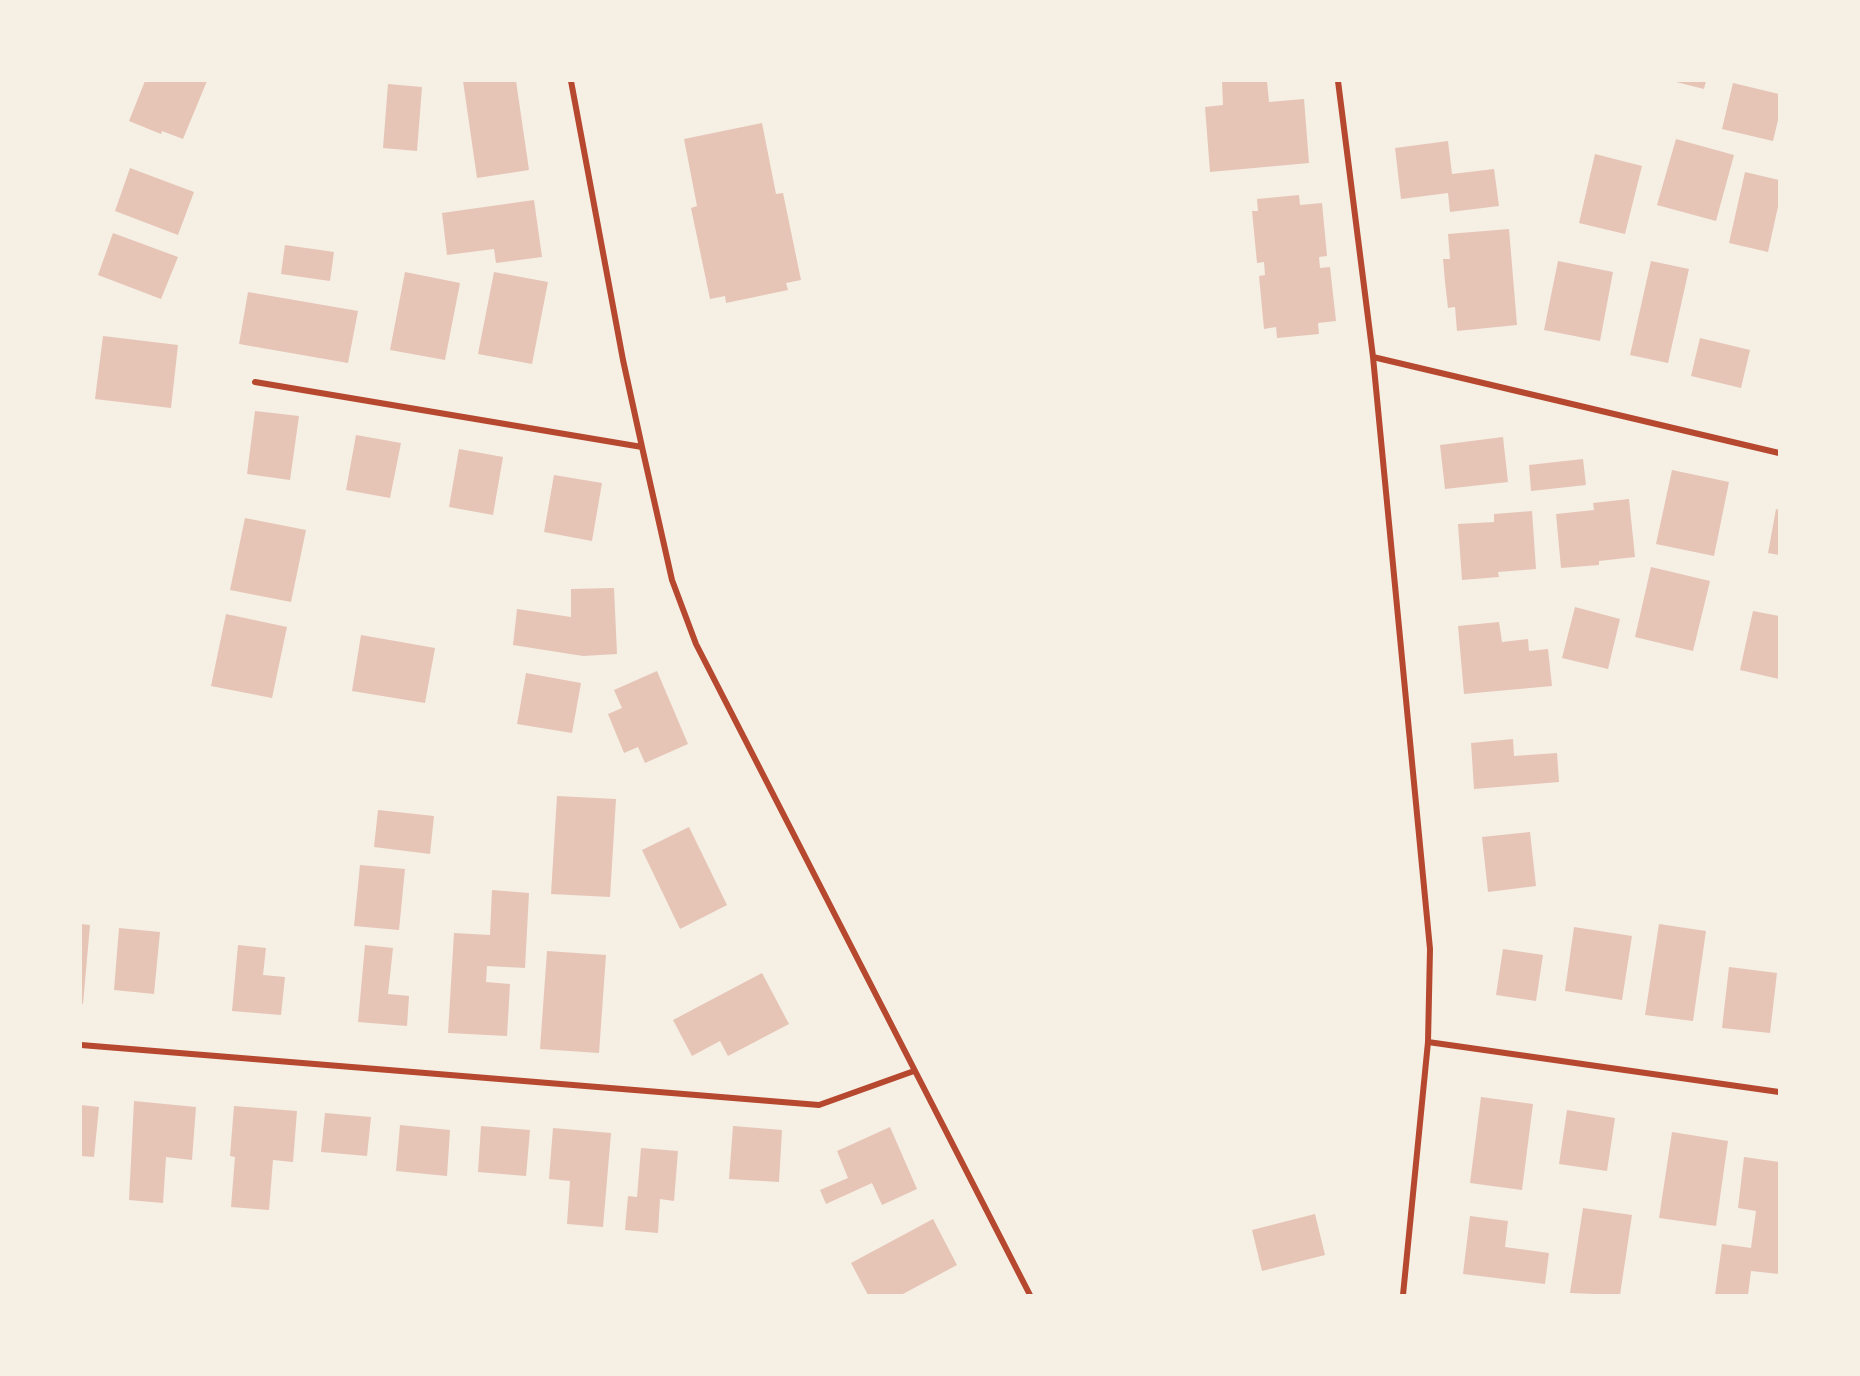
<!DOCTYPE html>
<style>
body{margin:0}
#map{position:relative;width:1860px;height:1376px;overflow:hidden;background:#f6efe4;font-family:"Source Sans 3",sans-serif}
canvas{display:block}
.frame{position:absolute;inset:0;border:82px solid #f6efe4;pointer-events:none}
</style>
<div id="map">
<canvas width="1860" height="1376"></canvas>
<div class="frame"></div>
</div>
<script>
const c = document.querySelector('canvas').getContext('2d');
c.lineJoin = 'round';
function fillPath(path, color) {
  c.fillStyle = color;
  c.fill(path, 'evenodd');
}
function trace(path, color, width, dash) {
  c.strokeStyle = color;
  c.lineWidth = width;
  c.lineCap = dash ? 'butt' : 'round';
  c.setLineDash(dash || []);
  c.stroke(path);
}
const building = new Path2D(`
 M145,81H207L183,139L162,131L161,134L129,121Z
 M463,81H516L529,170L477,178Z
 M1222,81H1267L1269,102L1304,99L1309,163L1210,172L1205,107L1223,105Z
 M1672,81H1706L1704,89Z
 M1733,83L1779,94V116L1773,141L1722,129Z
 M388,84L422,87L417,151L383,148Z
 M762,123L776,194L783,193L801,280L786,283L788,290L726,303L725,296L710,299L691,208L697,206L684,139Z
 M1676,139L1734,155L1716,221L1657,205Z
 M1448,141L1452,174L1494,169L1499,206L1450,212L1448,193L1401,199L1395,148Z
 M1595,154L1642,166L1625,234L1579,223Z
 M130,168L194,192L178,235L115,211Z
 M1745,172L1779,180V202L1768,252L1729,243Z
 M1299,195L1300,205L1322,203L1327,256L1319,257L1320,268L1330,267L1336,321L1318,323L1319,334L1277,338L1276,327L1264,329L1259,276L1265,275L1264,262L1257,263L1252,211H1258L1257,199Z
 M534,200L542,257L496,263L494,249L447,255L442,213Z
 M1509,229L1517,325L1457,331L1455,307L1448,308L1445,282L1443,259H1450L1448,234Z
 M113,233L178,257L161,299L98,275Z
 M285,245L334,252L330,281L281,274Z
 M1558,261L1613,272L1600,341L1544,330Z
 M1651,261L1689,269L1668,363L1630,355Z
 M405,272L460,283L445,360L390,350Z
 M494,272L548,282L532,364L478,354Z
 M248,292L358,311L348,363L239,344Z
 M103,336L178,345L171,408L95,399Z
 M1700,338L1750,350L1741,388L1691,376Z
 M255,411L299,416L290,480L247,474Z
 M356,435L401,443L390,498L346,490Z
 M1503,437L1508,482L1445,489L1440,445Z
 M459,449L503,457L493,515L449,507Z
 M1583,459L1586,485L1531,491L1529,465Z
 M1672,470L1729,482L1714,556L1656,544Z
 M554,475L602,483L592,541L544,532Z
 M1629,499L1635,557L1599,561V565L1561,568L1556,514L1594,510L1593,503Z
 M1776,509L1779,510V555L1768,553Z
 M1532,511L1536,569L1498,572L1499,577L1462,580L1458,524L1494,522V514Z
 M245,518L306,530L291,602L230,590Z
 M1651,567L1710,581L1693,651L1635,637Z
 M614,588L617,654L583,656L513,645L517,609L571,617V589Z
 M1575,607L1620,619L1608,669L1562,658Z
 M1753,611L1779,616V679L1740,670Z
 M226,614L287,627L272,698L211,686Z
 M1499,622L1502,642L1528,639L1529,651L1548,649L1552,686L1464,694L1458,626Z
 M361,635L435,648L425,703L352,691Z
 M657,671L688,744L645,763L638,747L624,753L608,714L622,708L614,690Z
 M526,673L581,683L572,733L517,724Z
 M1513,739L1514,756L1557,753L1559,782L1474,789L1471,743Z
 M557,796L616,799L610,897L551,894Z
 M378,810L434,816L430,854L374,847Z
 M689,827L727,905L680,929L642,850Z
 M1530,832L1536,886L1488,892L1482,837Z
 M360,865L405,869L399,930L354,926Z
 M492,890L529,893L525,968L487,966L486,982L510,984L507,1036L448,1033L454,933L490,935Z
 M81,924L90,925L83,1004L81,1003Z
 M1659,924L1706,931L1693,1021L1645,1015Z
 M1574,927L1632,936L1622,1000L1565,991Z
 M119,928L160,932L154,994L114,990Z
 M238,945L266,948L263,975L285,977L281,1015L232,1011Z
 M365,945L393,948L388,994L409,996L407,1026L358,1022Z
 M1503,949L1543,955L1536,1001L1496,995Z
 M547,951L606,955L599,1053L540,1049Z
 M1729,967L1777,973L1770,1033L1722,1028Z
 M762,973L789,1024L728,1056L720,1041L692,1056L673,1020Z
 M1481,1097L1533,1104L1522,1190L1470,1183Z
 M134,1101L196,1107L192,1160L166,1157L163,1203L129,1200Z
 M81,1105L99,1107L94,1157L81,1156Z
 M234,1106L297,1111L293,1162L273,1160L269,1210L231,1207L235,1157L230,1156Z
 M1567,1110L1615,1118L1607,1171L1559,1164Z
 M325,1113L371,1117L367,1156L321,1152Z
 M400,1125L450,1130L447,1176L396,1171Z
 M481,1126L530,1130L526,1176L478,1172Z
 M733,1126L782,1130L779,1182L729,1179Z
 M890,1127L917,1189L882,1205L872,1183L826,1204L820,1190L848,1178L837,1151Z
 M553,1128L611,1133L603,1227L567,1224L570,1181L549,1179Z
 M1672,1132L1728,1141L1716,1226L1659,1218Z
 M641,1148L678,1151L674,1201L660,1199L658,1233L625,1230L628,1196L637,1197Z
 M1744,1157L1779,1162V1274L1751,1271L1748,1295H1715L1722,1244L1751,1248L1756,1211L1738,1208Z
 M1583,1208L1632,1215L1620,1295L1570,1293Z
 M1315,1214L1325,1255L1262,1271L1252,1230Z
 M1470,1216L1508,1221L1505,1247L1549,1253L1545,1284L1463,1274Z
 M933,1219L957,1265L901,1295H868L851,1263Z`);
const minor = new Path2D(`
 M571,81L623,360L642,447L672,580L696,644L1030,1295
 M1338,81L1373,357L1430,949L1428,1042L1403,1295
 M1373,357L1779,453
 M255,382L642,447
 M1428,1042L1779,1092
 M81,1045L819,1105L914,1071`);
fillPath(building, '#e6c5b7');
trace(minor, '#b5482f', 6);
</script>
